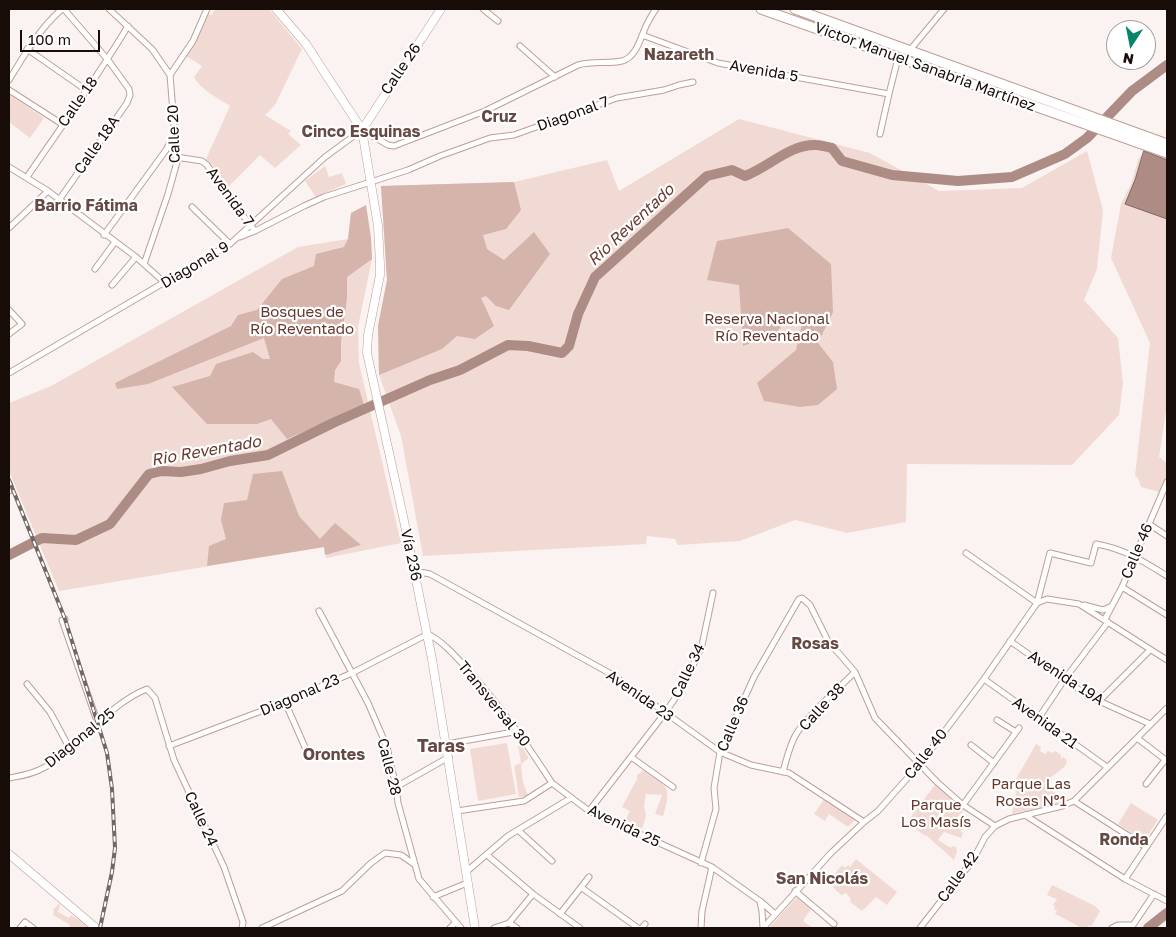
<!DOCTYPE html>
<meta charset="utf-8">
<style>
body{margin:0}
#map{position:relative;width:1176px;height:937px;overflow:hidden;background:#faf3f1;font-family:"Golos Text",sans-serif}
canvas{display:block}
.frame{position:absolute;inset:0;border:10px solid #180c09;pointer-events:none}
.north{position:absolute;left:1106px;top:20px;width:50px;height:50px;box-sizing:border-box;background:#fff;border:1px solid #a39e9d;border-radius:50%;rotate:191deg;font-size:14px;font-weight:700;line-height:20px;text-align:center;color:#180c09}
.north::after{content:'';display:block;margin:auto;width:18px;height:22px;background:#058669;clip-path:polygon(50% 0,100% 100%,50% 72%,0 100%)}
.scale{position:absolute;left:20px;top:30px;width:80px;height:22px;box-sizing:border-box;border:2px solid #180c09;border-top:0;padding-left:6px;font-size:15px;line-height:18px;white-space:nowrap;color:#180c09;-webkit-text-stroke:4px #fff;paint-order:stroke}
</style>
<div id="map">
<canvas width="1176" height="937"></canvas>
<div class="frame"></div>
<div class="north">N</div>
<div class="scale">100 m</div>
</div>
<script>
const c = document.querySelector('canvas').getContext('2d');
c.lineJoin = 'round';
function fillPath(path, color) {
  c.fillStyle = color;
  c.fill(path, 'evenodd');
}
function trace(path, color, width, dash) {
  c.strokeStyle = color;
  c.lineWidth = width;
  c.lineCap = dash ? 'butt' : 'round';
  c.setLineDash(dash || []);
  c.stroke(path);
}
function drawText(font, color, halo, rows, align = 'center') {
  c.font = font + ' "Golos Text",sans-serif';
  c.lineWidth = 4.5;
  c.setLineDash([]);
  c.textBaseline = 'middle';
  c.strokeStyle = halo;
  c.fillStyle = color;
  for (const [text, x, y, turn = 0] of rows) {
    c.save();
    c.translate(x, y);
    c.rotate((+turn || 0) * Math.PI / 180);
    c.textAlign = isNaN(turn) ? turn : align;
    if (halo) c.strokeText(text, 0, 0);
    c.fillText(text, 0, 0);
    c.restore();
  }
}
const green = new Path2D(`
 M216,9H269L302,49L275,105L265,115L291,131L288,134L301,145L275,168L260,155L227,188L212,165L206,159L230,106C218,98 201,90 194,77L202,66L186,56L201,30L207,14L211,15Z
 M9,94L44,118L30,138L9,122Z
 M739,119L870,153L939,191L1022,188L1087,151L1103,210L1097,269L1084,300L1118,338L1123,383L1119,415L1072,465L907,464L906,522L847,533L795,520L740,541L678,545L675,539L647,536L646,544L423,556L401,436L379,375L378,326L387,280L381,186L514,182L607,160L619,191Z
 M1144,151L1167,160V405L1159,457L1167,463V482L1163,493L1141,487L1138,478L1135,476L1150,343L1111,258L1121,204L1131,184L1138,160Z
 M325,166L329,177L342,173L346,184L316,197L305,181Z
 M366,205L371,238L372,259L358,327L359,363L401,543L326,558L324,547L59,591L9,471V403L51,386L298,247L348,239L351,213Z
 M517,739L529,758L521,764L523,782L528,796L519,797L514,766L521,763Z
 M507,743L516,794L478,801L470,749Z
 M1036,744L1041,747L1040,751L1045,754L1048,751L1053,753L1055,751L1061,755V759L1063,757L1066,759L1067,763L1064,767L1044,783L1065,801L1012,814L1017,789L1011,788Z
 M644,770C668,786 672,787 663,816L655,814L662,795L646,794L644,806L646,816L642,829L625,820L630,811L622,807L637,779V775Z
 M937,782L965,808L955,821L964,827L963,830H960L963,833L961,838L944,832L938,840L951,848L952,846L956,847L957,851L954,860L926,835L925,836L907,822Z
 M825,798L848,813L855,820L848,827L829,814L825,821L814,814Z
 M1131,803L1158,820L1144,841L1118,824Z
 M856,859L897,892L887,905L876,897L862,911L850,902L851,899L846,893L841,895L833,887L834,885L829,881L842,865L845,868L848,865L850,867Z
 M1052,885L1095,906L1100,911L1091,927L1089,925L1087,928H1082L1055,914L1057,911L1054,909L1055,906L1053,905L1057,899L1047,895Z
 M797,897L811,909L803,921L813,928H769Z
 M59,903L60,905L58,912L69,918L71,915L86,924L88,928H69L70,925L53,915L54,911L52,908L54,909Z`);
const forest = new Path2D(`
 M514,182L521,210L506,229L483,235L487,249L504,260L534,232L550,254L509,310L496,306L486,296L481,298L494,326L475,339L457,336L442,349L379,375L378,326L387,280L381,186Z
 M366,205L371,238L372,259L347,277V298L341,342V361L335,370L334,382L359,389L364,405L287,439L271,419L257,424H207L172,387L210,376L216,364L253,352L263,359H270L264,338L148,384L117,389L115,383L231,326L238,315L257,310L282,279L314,266L316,254L344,247L348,239L351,213Z
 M788,228L831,264L833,312L818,343L833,362L837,389L818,405L800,407L764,401L757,383L796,350L803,320L787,317L776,334L743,346L739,285L707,280L717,241Z
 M282,471L299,516L320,539L335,523L361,545L325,555L324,547L207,566L209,546L226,539L221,520L224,503L247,500L253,474Z`);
const water = new Path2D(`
 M1144,151L1167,160V219L1125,204L1135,180Z`);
const river = new Path2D(`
 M9,555L42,538L76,540L110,524L149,474L162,471L181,472L201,469L230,461L268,455L335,422L430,380L460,370L508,345L528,346L562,353L569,346L578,314L595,277L707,176L732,170L745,176C769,167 790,144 816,145C821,145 827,147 832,148L842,161L892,175L958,181L1012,177L1065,154L1087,138L1132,91L1167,65
 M1148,928L1167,913`);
const street = new Path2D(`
 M109,9L152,49L170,75
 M483,9L498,21
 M642,35L718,63L889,94
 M520,46L555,77
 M27,49L86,90
 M910,50L944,9
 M9,80C25,54 39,29 62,9
 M9,90L62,124
 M880,134L889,94L898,58
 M176,157L202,161L207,165L230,199L255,231
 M9,167L48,191L136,257L165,283
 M27,177C61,127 97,78 128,26
 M59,200L127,103L130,95L129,89L108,60L64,9
 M192,207L230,244
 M9,228L48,191
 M104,235L166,150L174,135
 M240,237L255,231L304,206L324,197L408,170L440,156L490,138L514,135L617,98L664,90L679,85L693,82
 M144,264L168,194L177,162L170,75L193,41L207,9
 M95,269L115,242
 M112,285L136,257
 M9,310L22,324L9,334
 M9,373L230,244L325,157L362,130L388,145L394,146L485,111L578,65C593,61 608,64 622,61C636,58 641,37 646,26C649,20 652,14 656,9
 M9,483L10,486L9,491
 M1149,524L1167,536
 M966,553L1037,603L1047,599L1079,604L1167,660
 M414,571L430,574L613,675L720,752L751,765L789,773L864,822
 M1122,587L1167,615
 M1084,605L1103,610L1112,606
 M319,611L368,703L387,747L396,787L398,803L419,879L461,928
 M65,619L62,620L98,724
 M1105,619L1122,587L1167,482
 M1010,641L1081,691L1099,701L1150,724
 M984,679L1107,767
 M27,684L50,712L70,749
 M1099,701L1150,650
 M285,702L308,754
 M1038,719L1064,680L1108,622
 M997,720L1016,732
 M1137,738L1167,761
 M447,744L519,731
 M971,745L994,763
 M169,746L285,702L352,673L428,634C445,643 457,658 470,672C502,708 526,743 552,783
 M631,757L673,787
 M783,772C786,760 789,749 794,738C803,719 839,688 855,672
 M9,778C19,776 29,775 39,770C79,752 105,705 147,689L155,698L174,760L224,867L243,922L242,928
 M1146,784L1165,760
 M396,787L449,757
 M1074,801L1146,847
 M963,805L1019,728
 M457,811L524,801L552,783L589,811L712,867L760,901L775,914
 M589,811L665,713L684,685L702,645L713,593
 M1025,815L1125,879L1167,901
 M519,831L552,861
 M487,855L533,894L580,928
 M701,863L716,809L714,788L720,752L754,677L799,599L802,598L810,605L828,641L855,672L875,718L937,782L963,805L995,826
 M466,872L508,836L571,798
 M1125,879L1167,816
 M582,888L638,928
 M795,891L834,924
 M433,897L467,883
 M760,902L762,911L763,928
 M560,914L589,877
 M509,923L533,894
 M20,928L25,922L33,928
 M262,928L342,891L371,863L385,853L401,855L414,864
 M450,928L455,923
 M494,928L509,923L517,928
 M642,928L645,924
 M701,928L702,911L712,867
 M763,928L831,853L864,822L878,811L920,764L984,679L1037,603L1050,553L1091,563L1096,544C1125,549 1143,561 1167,576
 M920,928L973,860L985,837L995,826L1009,819L1062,806L1074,801L1167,708
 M1112,928L1118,925H1133L1154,894`);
const secondary = new Path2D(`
 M276,9L306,44L362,130L378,226L380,264V275L368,335L367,353L403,516L432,659L475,928
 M362,130L441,9
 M9,854L96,928`);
const primary = new Path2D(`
 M761,9L1167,153
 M795,9L1167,144`);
const rail = new Path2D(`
 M9,480L65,619L107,753L112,789L115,848L112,872L100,928`);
const streetNames = [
 ["Victor Manuel Sanabria Martínez",925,67,20],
 ["Calle 26",401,69,-56],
 ["Avenida 5",764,71,10],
 ["Calle 18",78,102,-55],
 ["Diagonal 7",573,114,-20],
 ["Calle 20",174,134,-92],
 ["Calle 18A",97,145,-55],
 ["Avenida 7",230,197,54],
 ["Diagonal 9",195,265,-31],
 ["Calle 46",1137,551,-67],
 ["Vía 236",411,555,78],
 ["Calle 34",688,671,-64],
 ["Avenida 19A",1066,678,33],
 ["Diagonal 23",300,695,-23],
 ["Avenida 23",640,696,35],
 ["Transversal 30",494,704,51],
 ["Calle 38",822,707,-47],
 ["Avenida 21",1045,723,36],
 ["Calle 36",733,724,-67],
 ["Diagonal 25",80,738,-39],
 ["Calle 40",926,754,-52],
 ["Calle 28",389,767,76],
 ["Calle 24",201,819,65],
 ["Avenida 25",624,826,26],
 ["Calle 42",958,877,-54]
];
const parkNames = [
 ["Bosques de",302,312],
 ["Río Reventado",302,329],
 ["Reserva Nacional",767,319],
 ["Río Reventado",767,336],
 ["Parque Las",1031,784],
 ["Rosas Nº1",1031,801],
 ["Parque",936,805],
 ["Los Masís",936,822]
];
const neighbourhoodNames = [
 ["Nazareth",679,55],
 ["Cruz",499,117],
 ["Cinco Esquinas",361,132],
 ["Barrio Fátima",86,206],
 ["Rosas",815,644],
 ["Orontes",334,755],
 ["Ronda",1124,840],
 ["San Nicolás",822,879]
];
const waterNames = [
 ["Rio Reventado",631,225,-43],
 ["Rio Reventado",206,451,-10]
];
const quarterNames = [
 ["Taras",441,746]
];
fillPath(green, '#f2dad4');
fillPath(forest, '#d5b4ab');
fillPath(water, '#ac8c84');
trace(water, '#80665f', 1);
trace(river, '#ac8c84', 10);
trace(street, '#c09e95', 7);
trace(secondary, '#c09e95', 9);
trace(primary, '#c09e95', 11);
trace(street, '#fff', 5);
trace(secondary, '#fff', 8);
trace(primary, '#fff', 9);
trace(rail, '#716764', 4);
trace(rail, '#fff', 2, [5.5]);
drawText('15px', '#180c09', '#fff', streetNames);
drawText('15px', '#66372c', '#fff', parkNames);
drawText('bold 16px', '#664942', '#fff', neighbourhoodNames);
drawText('italic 16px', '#68392d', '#fff', waterNames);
drawText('bold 18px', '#664942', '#fff', quarterNames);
</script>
